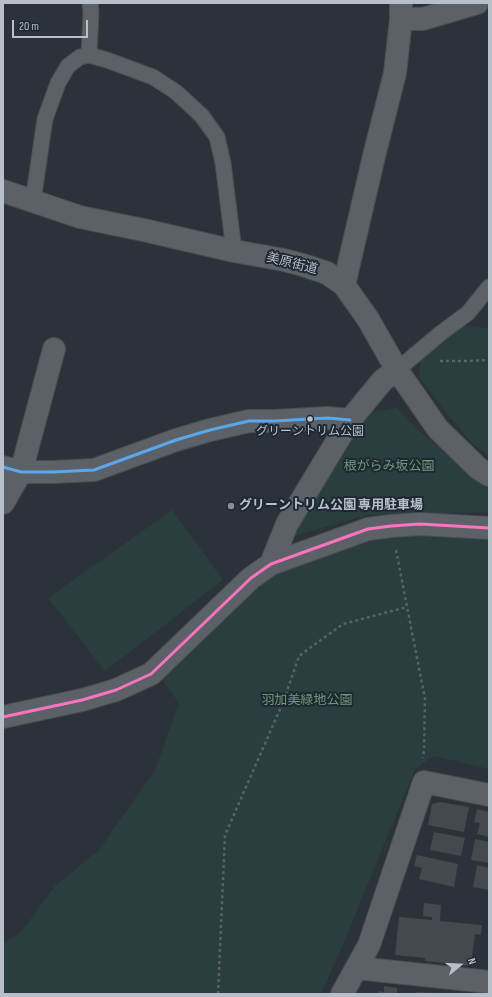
<!DOCTYPE html>
<meta charset="utf-8">
<style>
body{margin:0}
#map{position:relative;width:492px;height:997px;overflow:hidden;background:#2c3239;font-family:"Sofia Sans Condensed",sans-serif}
canvas{display:block}
.frame{position:absolute;inset:0;border:4px solid #b7bfc9;pointer-events:none}
.north{position:absolute;left:440px;top:945px;width:40px;height:40px;-webkit-text-stroke:3px #1f2933;paint-order:stroke;rotate:72deg;font-size:11px;font-weight:700;line-height:16px;text-align:center;color:#b7bfc9}
.north::after{content:'';display:block;margin:auto;width:14px;height:18px;background:#b7bfc9;clip-path:polygon(50% 0,100% 100%,50% 72%,0 100%)}
.scale{position:absolute;left:12px;top:20px;width:76px;height:18px;box-sizing:border-box;border:2px solid #b7bfc9;border-top:0;padding-left:5px;font-size:12px;line-height:14px;white-space:nowrap;color:#b7bfc9;-webkit-text-stroke:3px #1f2933;paint-order:stroke}
</style>
<div id="map">
<canvas width="492" height="997"></canvas>
<div class="frame"></div>
<div class="north">N</div>
<div class="scale">20 m</div>
</div>
<script>
const c = document.querySelector('canvas').getContext('2d');
c.lineJoin = 'round';
function fillPath(path, color) {
  c.fillStyle = color;
  c.fill(path, 'evenodd');
}
function trace(path, color, width, dash) {
  c.strokeStyle = color;
  c.lineWidth = width;
  c.lineCap = dash ? 'butt' : 'round';
  c.setLineDash(dash || []);
  c.stroke(path);
}
function drawText(font, color, halo, rows, align = 'center') {
  c.font = font + ' "Sofia Sans Condensed","Noto Sans JP",sans-serif';
  c.lineWidth = 4;
  c.setLineDash([]);
  c.textBaseline = 'middle';
  c.strokeStyle = halo;
  c.fillStyle = color;
  for (const [text, x, y, turn = 0] of rows) {
    c.save();
    c.translate(x, y);
    c.rotate((+turn || 0) * Math.PI / 180);
    c.textAlign = isNaN(turn) ? turn : align;
    if (halo) c.strokeText(text, 0, 0);
    c.fillText(text, 0, 0);
    c.restore();
  }
}
const green = new Path2D(`
 M464,325L489,329V456L473,444L440,405L419,377L420,360Z
 M397,408L418,430L489,488V512L368,515L294,536L289,531L368,413Z
 M172,510L223,580L105,671L48,598Z
 M422,530L489,532V769L434,756L415,769L344,942L321,994H3V943L21,932L55,886L99,850L155,770L179,703L155,670L241,589L302,554Z`);
const building = new Path2D(`
 M440,802L469,807L464,832L428,825L432,804Z
 M477,809L489,812V837L477,834L480,823L474,822Z
 M434,832L465,838L461,856L430,850Z
 M475,839L489,842V863L471,860Z
 M417,855L458,864L454,887L419,879L422,868L414,866Z
 M477,865L489,868V890L473,887Z
 M424,903L441,905L440,921L482,925L481,935L475,934L471,966L425,961V958L395,955L399,917L432,920V917L423,916Z
 M384,986L397,988V994H378V991L384,992Z
 M416,992L442,993V994H416Z`);
const path = new Path2D(`
 M440,361H468L489,360
 M396,550L425,699L424,751L423,758
 M218,994L225,835L284,700L299,656L343,624L407,607`);
const lane = new Path2D(`
 M89,55L91,12L90,3
 M33,201L45,119L58,83L68,66L80,57L89,55L107,60L153,77L176,92L202,116L217,137L223,163L234,251
 M397,370L441,333L468,313L489,287`);
const street = new Path2D(`
 M401,19H423L477,3
 M3,191L80,217L148,231L234,251L284,260L303,265L327,273L344,285L368,319L397,370L438,429L478,468L489,475
 M344,285L374,156L395,73L401,19V3
 M3,467L21,472H53L94,470L176,440L210,430L249,421H275L327,418L350,420
 M3,503L21,472L54,349
 M271,564L287,524L350,420L383,380L397,370
 M3,717L82,700L116,690L151,674L251,578L271,564L368,529L391,526L420,524L489,528
 M357,968L489,982
 M342,994L369,945L424,782L489,795`);
const bus1 = new Path2D(`
 M3,467L21,472H53L94,470L176,440L210,430L249,421H275L327,418L350,420`);
const bus2 = new Path2D(`
 M3,717L82,700L116,690L151,674L251,578L271,564L368,529L391,526L420,524L489,528`);
const markers = [
 [310,419,3.5,"#b7bfc9"],
 [231,506,4,"#868e97"]
];
const busNames = [
 ["グリーントリム公園",310,432]
];
const streetNames = [
 ["美原街道",292,264,14]
];
const parkNames = [
 ["根がらみ坂公園",389,467],
 ["羽加美緑地公園",307,701]
];
const poiNames = [
 ["グリーントリム公園 専用駐車場",239,506]
];
fillPath(green, '#2a3e3f');
fillPath(building, '#44494f');
trace(lane, '#4a4e54', 17);
trace(street, '#4a4e54', 24);
trace(path, '#5a6064', 2.5, [3, 3]);
trace(lane, '#5c6067', 15);
trace(street, '#5c6067', 22);
trace(bus1, '#5aa8eb', 3);
trace(bus2, '#fc73be', 3);
for (const [x, y, r, color] of markers) {
  const dot = new Path2D();
  dot.arc(x, y, r, 0, 2 * Math.PI);
  c.fillStyle = color;
  c.fill(dot);
  trace(dot, '#1f2933', 1.5);
}
drawText('12px', '#b7bfc9', '#1f2933', busNames);
drawText('13px', '#b7bfc9', '#1f2933', streetNames);
drawText('13px', '#709877', '#1f2933', parkNames);
drawText('bold 13px', '#b7bfc9', '#1f2933', poiNames, 'left');
</script>
